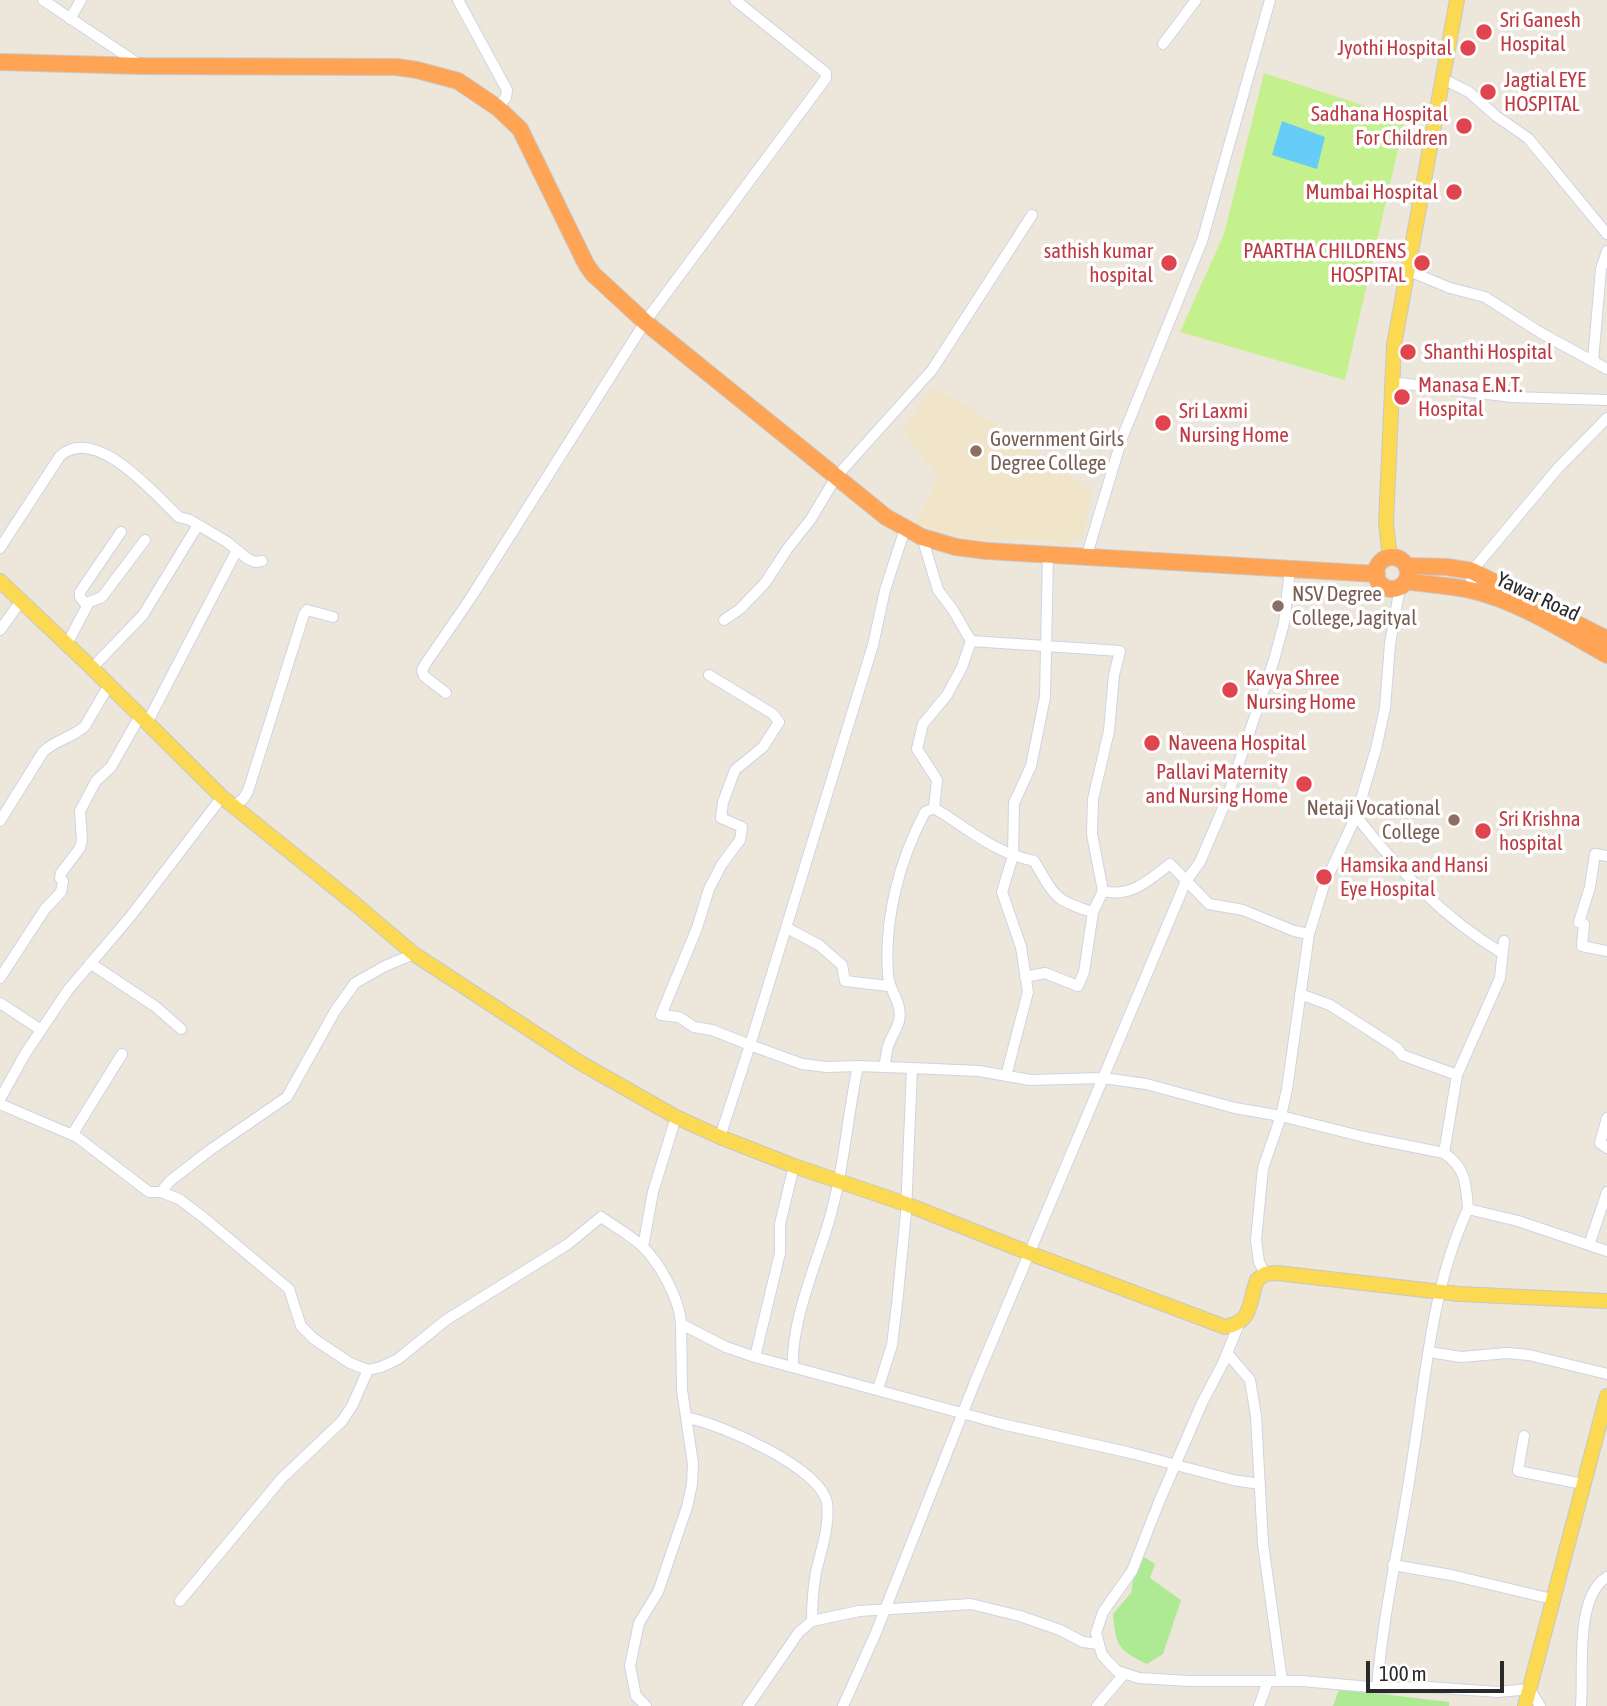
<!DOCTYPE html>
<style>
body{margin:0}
#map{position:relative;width:1607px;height:1706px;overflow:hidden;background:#ede6db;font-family:"Asap Condensed",sans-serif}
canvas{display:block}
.scale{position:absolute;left:1366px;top:1661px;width:138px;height:32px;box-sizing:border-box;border:4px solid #2a2a2a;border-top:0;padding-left:9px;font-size:21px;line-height:24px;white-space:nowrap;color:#2a2a2a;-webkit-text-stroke:5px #fff;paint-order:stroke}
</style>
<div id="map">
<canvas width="1607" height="1706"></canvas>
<div class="scale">100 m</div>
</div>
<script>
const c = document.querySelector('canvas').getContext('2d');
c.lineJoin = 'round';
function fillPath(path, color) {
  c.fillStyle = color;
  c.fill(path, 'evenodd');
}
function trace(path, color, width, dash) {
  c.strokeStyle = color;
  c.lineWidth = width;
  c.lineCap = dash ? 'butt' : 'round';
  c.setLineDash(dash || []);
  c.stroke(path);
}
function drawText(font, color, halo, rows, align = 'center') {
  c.font = font + ' "Asap Condensed",sans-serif';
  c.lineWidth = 7;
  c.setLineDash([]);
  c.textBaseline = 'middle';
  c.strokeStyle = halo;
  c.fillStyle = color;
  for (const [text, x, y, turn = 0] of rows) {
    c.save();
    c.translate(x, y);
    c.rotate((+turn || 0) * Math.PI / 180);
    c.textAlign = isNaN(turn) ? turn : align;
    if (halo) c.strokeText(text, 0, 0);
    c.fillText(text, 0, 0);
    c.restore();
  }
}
const education = new Path2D(`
 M932,387L972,408L1092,492L1083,538L1070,544L1039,539L977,541L915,524L938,477L903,430Z`);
const green = new Path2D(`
 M1144,1557L1155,1564L1150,1578L1181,1600L1163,1654L1147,1664C1118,1650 1116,1646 1113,1614L1131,1593L1133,1581Z
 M1339,1689L1449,1702V1706H1333Z`);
const pitch = new Path2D(`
 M1264,73L1405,119L1345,380L1180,332L1224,234Z`);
const water = new Path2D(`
 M1282,121L1325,137L1317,169L1272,155Z`);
const minor = new Path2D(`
 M43,0L140,65
 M458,0L507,90L506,97L498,108
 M70,19L81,0
 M1163,44L1196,0
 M1443,79L1469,92L1496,116L1528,138L1607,234
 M1409,271L1450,288L1485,297L1541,333L1607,369
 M1593,361L1601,269L1607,251
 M1391,382L1512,397L1607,400
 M922,537L938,590L953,610L971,641
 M0,548L60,456C96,424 154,494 179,517L190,520L227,542L248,559L255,562L262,561
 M1086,558L1122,438L1202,241L1270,0
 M1470,590L1472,571L1558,468L1607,418
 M87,603L102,597L145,540
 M724,620L740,609L765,583L788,548L811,519L836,477L932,370L1032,215
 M0,630L21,601
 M67,644L87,606L80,597V592L121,532
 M92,668L143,615L198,525
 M709,675L773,714L779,722L763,747L735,770L723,802L721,818L742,827L740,840L722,864L709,889L697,928L661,1015L679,1017L694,1027L712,1030L750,1045L873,645L885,590L905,529
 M446,693L424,676L422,670L426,663L470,599L645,322L826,78V73L735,0
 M147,723L237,550
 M234,806L243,799L248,791L304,614L307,610L333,617
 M1356,816C1398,869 1443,918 1502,953
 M0,821L43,752C55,740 72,738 85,726L109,685
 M1607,856L1595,854L1590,887L1579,922L1584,924L1582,946L1607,951
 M1103,891C1131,898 1149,880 1170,864L1209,904L1243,910L1294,931L1309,934
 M787,928L819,945L842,965L845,981L888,986
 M90,963L156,1007L181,1029
 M1025,977L1045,973L1078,986L1084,972L1093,912L1103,891L1092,834L1093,799L1109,731L1114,675L1120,651L971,641L962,667L947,695L923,724L917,749L937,780L934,808C969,829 992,852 1034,861C1055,895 1052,900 1093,912
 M0,978L45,909L61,892L63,881L60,878L61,873L80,848L82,840L80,811L96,781L111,767L140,716
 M1300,994L1330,1005L1397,1048L1402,1055L1457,1075
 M0,1003L41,1030
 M884,1067C886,1060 886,1053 888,1046C891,1037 897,1029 899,1021C903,1003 889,991 888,975C884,919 899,861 925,812L934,808
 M1006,1076L1028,992L1021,947L1002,892L1013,856L1014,803L1031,766L1045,697L1048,555
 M0,1099L25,1054L68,990L130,917L222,797
 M0,1104L77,1137L149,1192H161L170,1181L210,1150L287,1097L335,1011L355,983L385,966L414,954
 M1607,1118L1600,1143L1607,1148
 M72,1135L122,1054
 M720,1137L750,1045L802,1064L827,1067L858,1066
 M161,1192L179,1199L203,1217L289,1289L301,1326L314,1339L350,1363L368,1370L381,1367L398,1359L446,1320L568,1244L601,1217C614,1226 630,1235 642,1246C660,1263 680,1300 681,1324L726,1347L755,1357L1002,1424L1131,1453L1233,1480L1260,1484
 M1468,1209C1466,1184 1466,1168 1444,1153L1457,1075L1500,978L1504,941
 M1589,1245L1607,1192
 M643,1247L653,1192L676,1117
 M1265,1274L1259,1262L1256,1240L1263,1168L1281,1116L1287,1089L1309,934L1324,885L1356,816L1376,749L1385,708L1390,644L1400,587
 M1239,1324L1223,1363L1202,1403L1159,1502L1132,1571L1103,1612L1096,1633L1102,1655L1117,1671L1139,1678L1190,1681H1302L1381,1688L1428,1687L1498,1692L1530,1689
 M1429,1352L1461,1357L1507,1353L1529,1355L1607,1374
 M1227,1353L1250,1380L1256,1416L1263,1544L1282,1681
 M755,1357L780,1253V1224L794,1166
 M793,1367C791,1321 816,1265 829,1221C844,1170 847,1118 858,1066L912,1068
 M878,1389L892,1345L897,1304L906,1213L912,1068L979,1071L1030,1080L1103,1078L1186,881L1200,862L1226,801L1274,660L1284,623L1290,569
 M688,1418C721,1424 821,1468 827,1503C830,1526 821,1550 816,1572C813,1589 812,1604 812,1621
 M1524,1436L1518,1471L1583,1484
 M1393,1565L1451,1575L1552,1599
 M180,1601L282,1478L342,1421L352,1406L368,1370
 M1377,1688C1383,1612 1401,1538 1412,1462C1426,1377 1431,1288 1468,1209L1518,1221L1607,1251
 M1530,1690L1540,1706
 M646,1706L636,1696L630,1666L639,1623L658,1592L687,1507L692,1484L693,1464L682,1390L681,1324
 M748,1706L799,1632L812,1621L859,1611L971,1604L1020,1616L1060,1630L1083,1642L1099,1644
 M843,1706L875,1635L975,1382L1103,1078L1146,1084L1235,1108L1281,1116L1364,1137L1444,1153
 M1097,1706L1124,1674
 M1259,1706L1268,1681
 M1581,1706C1584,1672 1574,1597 1607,1577`);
const major = new Path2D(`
 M1390,558L1386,523L1394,345L1457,0
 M0,581L92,668L222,797L355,904L414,954L579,1062L676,1117L720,1137L794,1166L906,1204L1029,1253L1225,1327C1254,1321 1248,1303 1257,1280L1265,1274L1277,1273L1459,1294L1607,1301
 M1525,1706L1607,1396`);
const highway = new Path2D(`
 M0,62L143,66L396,67L417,70L458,81L498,108L520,129L586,264L593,274L645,322L886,517L922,537L956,547L987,551L1377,574
 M1376 573a16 16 0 1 1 32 0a16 16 0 1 1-32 0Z
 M1407,566L1447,567L1472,571L1607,639
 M1406,581C1427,585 1449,585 1470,590C1519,601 1564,631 1607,655`);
const markers = [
 [1484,32,9,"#e0444e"],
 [1468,48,9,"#e0444e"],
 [1488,92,9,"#e0444e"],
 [1464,126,9,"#e0444e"],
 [1454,192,9,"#e0444e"],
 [1169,263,9,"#e0444e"],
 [1422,263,9,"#e0444e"],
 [1408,352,9,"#e0444e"],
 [1402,397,9,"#e0444e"],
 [1163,423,9,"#e0444e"],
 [976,451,7,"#8d6e63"],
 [1278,606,7,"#8d6e63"],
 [1230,690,9,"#e0444e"],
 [1152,743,9,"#e0444e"],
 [1304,784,9,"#e0444e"],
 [1454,820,7,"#8d6e63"],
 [1483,831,9,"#e0444e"],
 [1324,877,9,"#e0444e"]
];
const healthNames = [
 ["Sri Ganesh",1500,20],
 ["Hospital",1500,44],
 ["Jyothi Hospital",1452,48,"right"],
 ["Jagtial EYE",1504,80],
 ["HOSPITAL",1504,104],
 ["Sadhana Hospital",1448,114,"right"],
 ["For Children",1448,138,"right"],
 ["Mumbai Hospital",1438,192,"right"],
 ["sathish kumar",1153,251,"right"],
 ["hospital",1153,275,"right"],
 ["PAARTHA CHILDRENS",1406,251,"right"],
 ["HOSPITAL",1406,275,"right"],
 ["Shanthi Hospital",1424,352],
 ["Manasa E.N.T.",1418,385],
 ["Hospital",1418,409],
 ["Sri Laxmi",1179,411],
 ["Nursing Home",1179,435],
 ["Kavya Shree",1246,678],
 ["Nursing Home",1246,702],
 ["Naveena Hospital",1168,743],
 ["Pallavi Maternity",1288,772,"right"],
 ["and Nursing Home",1288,796,"right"],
 ["Sri Krishna",1499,819],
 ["hospital",1499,843],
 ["Hamsika and Hansi",1340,865],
 ["Eye Hospital",1340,889]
];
const educationNames = [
 ["Government Girls",990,439],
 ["Degree College",990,463],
 ["NSV Degree",1292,594],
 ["College, Jagityal",1292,618],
 ["Netaji Vocational",1440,808,"right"],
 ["College",1440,832,"right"]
];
const streetNames = [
 ["Yawar Road",1538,597,25]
];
fillPath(education, '#f1e5c9');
fillPath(green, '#aee993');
fillPath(pitch, '#c4f18e');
fillPath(water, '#65cdf8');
trace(minor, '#d0d3e4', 12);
trace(major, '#c8c8c8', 16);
trace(highway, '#c8c8c8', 18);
trace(minor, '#fff', 10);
trace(major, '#fcd952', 14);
trace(highway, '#ffa354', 16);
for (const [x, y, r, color] of markers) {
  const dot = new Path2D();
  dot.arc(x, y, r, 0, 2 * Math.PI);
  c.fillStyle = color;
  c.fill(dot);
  trace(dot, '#fff', 2.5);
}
drawText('21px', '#be3a42', '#fff', healthNames, 'left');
drawText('21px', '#785e54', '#fff', educationNames, 'left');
drawText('21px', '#2a2a2a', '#fff', streetNames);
</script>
